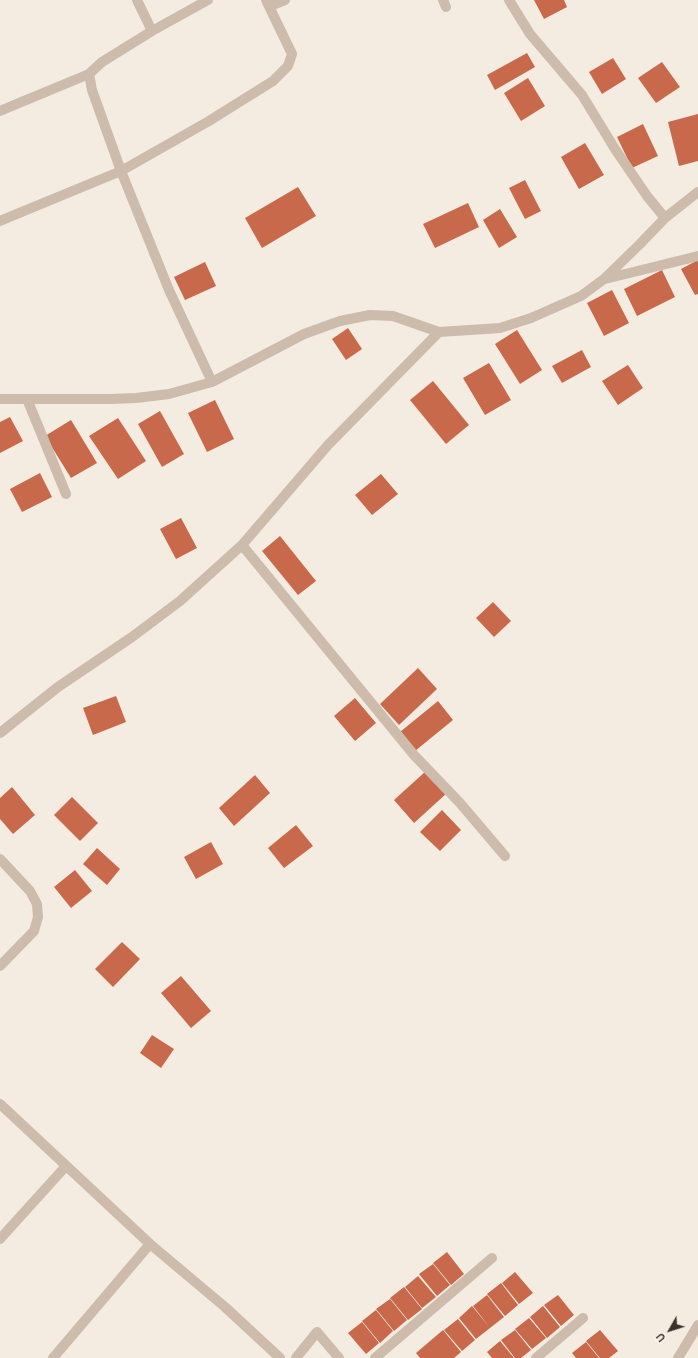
<!DOCTYPE html>
<style>
body{margin:0}
#map{position:relative;width:698px;height:1358px;overflow:hidden;background:#f4ebe1;font-family:"DM Sans",sans-serif}
canvas{display:block}
.north{position:absolute;left:650px;top:1310px;width:40px;height:40px;-webkit-text-stroke:3px #fbf5ee;paint-order:stroke;rotate:231deg;font-size:11px;font-weight:700;line-height:16px;text-align:center;color:#3b302b}
.north::after{content:'';display:block;margin:auto;width:14px;height:18px;background:#3b302b;clip-path:polygon(50% 0,100% 100%,50% 72%,0 100%)}
</style>
<div id="map">
<canvas width="698" height="1358"></canvas>
<div class="north">U</div>
</div>
<script>
const c = document.querySelector('canvas').getContext('2d');
c.lineJoin = 'round';
function fillPath(path, color) {
  c.fillStyle = color;
  c.fill(path, 'evenodd');
}
function trace(path, color, width, dash) {
  c.strokeStyle = color;
  c.lineWidth = width;
  c.lineCap = dash ? 'butt' : 'round';
  c.setLineDash(dash || []);
  c.stroke(path);
}
const building = new Path2D(`
 M534,0H564L567,7L544,19Z
 M527,53L535,67L495,90L487,75Z
 M613,58L626,79L602,94L589,72Z
 M662,62L680,87L656,103L638,78Z
 M528,78L545,106L521,121L504,93Z
 M698,114V161L679,166L668,122Z
 M643,124L658,156L632,168L617,137Z
 M585,143L604,175L579,189L561,157Z
 M525,180L541,211L525,219L509,188Z
 M298,187L316,216L262,248L245,218Z
 M468,203L479,227L435,248L423,224Z
 M500,209L517,237L499,248L483,220Z
 M698,260V294L695,295L681,269Z
 M205,262L216,286L185,300L174,277Z
 M662,270L675,297L637,316L624,289Z
 M612,290L629,323L604,336L587,303Z
 M348,328L362,349L346,360L332,339Z
 M517,330L542,370L520,384L495,344Z
 M582,350L591,367L562,383L552,366Z
 M489,363L511,400L485,415L463,378Z
 M628,365L643,388L618,405L602,381Z
 M433,381L469,425L446,444L410,400Z
 M215,400L234,439L207,452L188,413Z
 M160,411L184,454L162,467L138,424Z
 M10,417L23,441L0,453V422Z
 M118,418L146,461L118,479L89,436Z
 M71,420L97,463L71,478L45,436Z
 M40,473L52,497L22,512L10,489Z
 M381,474L398,494L372,515L355,495Z
 M181,518L197,548L176,559L160,529Z
 M280,536L316,581L298,595L262,551Z
 M493,602L511,621L494,637L476,618Z
 M418,668L437,689L399,725L380,704Z
 M116,696L126,722L93,735L83,708Z
 M355,698L376,723L355,741L334,716Z
 M438,701L453,720L415,751L400,732Z
 M426,771L447,793L414,823L394,800Z
 M255,775L270,793L234,826L219,808Z
 M12,787L35,815L13,834L0,819V798Z
 M72,797L98,823L80,841L54,815Z
 M442,810L461,830L440,851L420,832Z
 M296,825L313,846L284,868L268,848Z
 M211,842L223,864L196,879L184,857Z
 M97,848L120,869L107,885L83,864Z
 M75,870L92,891L71,908L54,887Z
 M122,942L140,959L113,987L95,969Z
 M181,976L211,1011L191,1028L161,993Z
 M152,1035L174,1049L161,1068L140,1053Z
 M447,1252L464,1274L451,1285L433,1263Z
 M433,1264L450,1285L437,1296L419,1274Z
 M515,1272L533,1293L519,1304L502,1283Z
 M418,1276L436,1297L422,1308L405,1287Z
 M501,1283L518,1305L505,1316L487,1294Z
 M404,1287L422,1309L408,1320L390,1298Z
 M487,1295L504,1317L490,1328L473,1306Z
 M558,1295L574,1315L561,1326L544,1305Z
 M390,1299L407,1320L394,1331L376,1309Z
 M472,1306L490,1328L476,1339L459,1318Z
 M543,1306L560,1327L547,1338L530,1317Z
 M376,1310L393,1331L380,1343L362,1321Z
 M529,1318L546,1338L532,1349L515,1329Z
 M458,1319L475,1340L462,1351L444,1330Z
 M362,1322L379,1343L366,1354L348,1333Z
 M443,1330L461,1352L454,1358H420L416,1353Z
 M515,1330L531,1350L521,1358H515L501,1340Z
 M600,1330L618,1351L609,1358H600L586,1341Z
 M500,1341L514,1358H492L487,1352Z
 M586,1342L599,1358H576L572,1353Z`);
const street = new Path2D(`
 M137,0L152,31L102,62L89,74L92,90L121,171L169,290L212,382
 M443,0L446,7
 M509,0L530,34L582,95L615,149L647,196L665,218
 M270,6L285,0
 M152,31L208,0
 M0,111L89,74
 M0,221L121,171L209,121L273,81L288,66L292,54L266,0
 M605,279L698,256
 M0,399H111L136,398L169,394L212,382L304,334L340,321L370,315L393,316L439,332L500,328L531,318L581,296L604,279L640,244L665,218L698,192
 M27,399L66,494
 M242,545L414,755L460,803L505,856
 M0,733L58,687L132,637L180,601L242,545L328,445L439,332
 M0,859L30,891L37,904L38,917L34,931L0,966
 M0,1104L150,1244L225,1307L280,1358
 M0,1239L66,1166
 M53,1358L150,1244
 M296,1358L317,1332L339,1358
 M375,1358L492,1258
 M536,1358L583,1318
 M678,1358L698,1325`);
fillPath(building, '#c8694b');
trace(street, '#cdbbac', 10);
</script>
